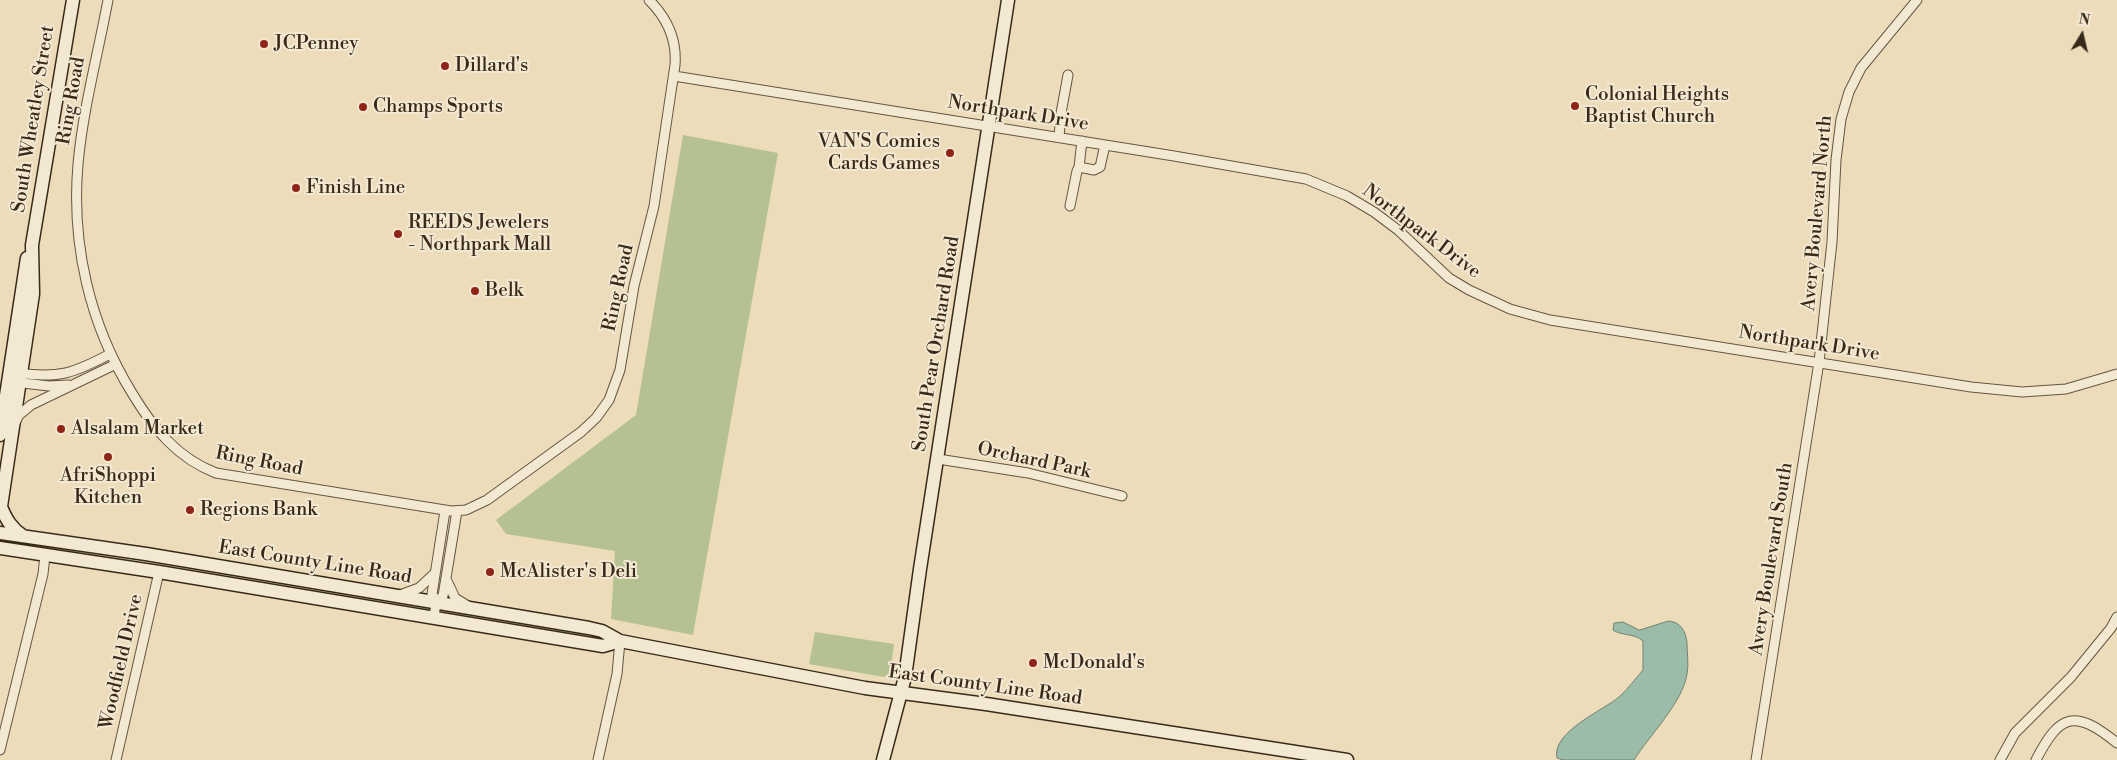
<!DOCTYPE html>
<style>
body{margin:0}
#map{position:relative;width:2117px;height:760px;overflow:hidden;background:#ecdcb9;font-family:"Libre Bodoni",serif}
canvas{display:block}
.north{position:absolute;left:2057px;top:10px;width:50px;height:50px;-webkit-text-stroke:4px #f3e8d2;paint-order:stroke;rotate:9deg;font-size:14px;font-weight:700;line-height:20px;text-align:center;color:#382a1a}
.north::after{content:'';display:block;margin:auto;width:18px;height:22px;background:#382a1a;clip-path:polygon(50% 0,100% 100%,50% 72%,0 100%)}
</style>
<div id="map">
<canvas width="2117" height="760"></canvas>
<div class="north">N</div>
</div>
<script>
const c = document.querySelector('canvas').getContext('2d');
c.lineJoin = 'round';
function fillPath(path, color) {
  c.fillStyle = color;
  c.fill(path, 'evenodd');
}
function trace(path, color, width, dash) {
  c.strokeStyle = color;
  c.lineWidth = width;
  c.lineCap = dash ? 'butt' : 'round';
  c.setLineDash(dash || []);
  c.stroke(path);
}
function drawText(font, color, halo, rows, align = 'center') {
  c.font = font + ' "Libre Bodoni",serif';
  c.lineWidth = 4;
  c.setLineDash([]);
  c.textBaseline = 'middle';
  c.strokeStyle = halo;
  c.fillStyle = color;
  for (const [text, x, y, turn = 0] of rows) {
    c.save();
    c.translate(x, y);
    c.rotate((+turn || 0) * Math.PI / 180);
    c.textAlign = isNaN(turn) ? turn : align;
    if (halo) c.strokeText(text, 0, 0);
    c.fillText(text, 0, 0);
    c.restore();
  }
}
const green = new Path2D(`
 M683,135L778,153L693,635L611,619L615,551L506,534L496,520L636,415Z
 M815,632L894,644L890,674L884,677L809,664Z`);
const water = new Path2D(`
 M1669,621C1681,622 1686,632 1687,643C1687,652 1689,665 1687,674C1683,702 1649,736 1634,760H1563L1557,758C1551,732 1604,710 1619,697C1628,689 1635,679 1643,670V641C1634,633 1622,636 1613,630L1614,623L1623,622L1639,630Z`);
const street = new Path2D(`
 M108,0C98,54 83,109 78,164C71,245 90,325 132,393C153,428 177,458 216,473L451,511L466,510L487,500L581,432L596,418L609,400L620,370L634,286L654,206L675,65C677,40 667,18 649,0
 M674,76L1174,156L1306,179L1347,196L1374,212L1398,230L1449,278L1469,290L1510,309L1550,320L1971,387L2022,392L2066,389L2117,374
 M1059,137L1061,113L1068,75
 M1079,167L1094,170L1100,167L1105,145
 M1070,206L1077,171L1079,167L1082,141
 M18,373C59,379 74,373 110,354
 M14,382L49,386L68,385
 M15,423L19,415L31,405L116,364
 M938,459L1028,473L1122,496
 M447,581L455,598L468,606
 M400,595L419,588L435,573
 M436,602L443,596L457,511
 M434,618L436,602L432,594L445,511
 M0,750L43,574L45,555
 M116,760L159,572
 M598,760L617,674L620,641
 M1756,760L1819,362L1832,242L1836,160L1841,119L1849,92L1861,68L1917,0
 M2000,760L2015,733L2071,677L2111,628L2117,617
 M2036,760C2060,713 2075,709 2117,743`);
const secondary = new Path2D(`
 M0,435L27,258
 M1,507C6,519 11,528 23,536
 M0,513L33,294L32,245L73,0
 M0,533L146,554L589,628L602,631L620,641L865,688L986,704L1347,760
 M0,548L159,572L603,646L620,641
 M883,760L905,677L920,569L1008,0`);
const markers = [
 [264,44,5,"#8f2418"],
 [445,66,5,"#8f2418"],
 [1575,106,5,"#8f2418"],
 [363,107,5,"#8f2418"],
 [950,153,5,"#8f2418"],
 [296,188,5,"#8f2418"],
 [398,234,5,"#8f2418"],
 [475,291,5,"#8f2418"],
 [61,429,5,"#8f2418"],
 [108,457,5,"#8f2418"],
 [190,510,5,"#8f2418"],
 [490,572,5,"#8f2418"],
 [1033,663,5,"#8f2418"]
];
const poiNames = [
 ["JCPenney",274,44],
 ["Dillard's",455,66],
 ["Colonial Heights",1585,95],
 ["Baptist Church",1585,117],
 ["Champs Sports",373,107],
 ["VAN'S Comics",940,142,"right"],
 ["Cards Games",940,164,"right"],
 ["Finish Line",306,188],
 ["REEDS Jewelers",408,223],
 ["- Northpark Mall",408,245],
 ["Belk",485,291],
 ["Alsalam Market",71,429],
 ["AfriShoppi",108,476,"center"],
 ["Kitchen",108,498,"center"],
 ["Regions Bank",200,510],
 ["McAlister's Deli",500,572],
 ["McDonald's",1043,663]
];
const streetNames = [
 ["Ring Road",72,101,-80],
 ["Northpark Drive",1018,114,9],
 ["South Wheatley Street",34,119,-81],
 ["Avery Boulevard North",1818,213,-85],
 ["Northpark Drive",1421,232,37],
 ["Ring Road",619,288,-78],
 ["South Pear Orchard Road",937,344,-81],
 ["Northpark Drive",1809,344,9],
 ["Orchard Park",1034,461,12],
 ["Ring Road",259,462,11],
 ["Avery Boulevard South",1772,559,-81],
 ["East County Line Road",315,563,9],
 ["Woodfield Drive",122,662,-77],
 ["East County Line Road",985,686,8]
];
fillPath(green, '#b6c191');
fillPath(water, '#9abca9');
trace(water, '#738270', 1);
trace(street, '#655642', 11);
trace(secondary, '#382a1a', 15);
trace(street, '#f3e8d2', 9);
trace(secondary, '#f3e8d2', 12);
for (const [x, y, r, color] of markers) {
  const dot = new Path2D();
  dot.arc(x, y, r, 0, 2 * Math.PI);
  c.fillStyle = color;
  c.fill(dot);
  trace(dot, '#f3e8d2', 2);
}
drawText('19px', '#382a1a', '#f3e8d2', poiNames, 'left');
drawText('19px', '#382a1a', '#f3e8d2', streetNames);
</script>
